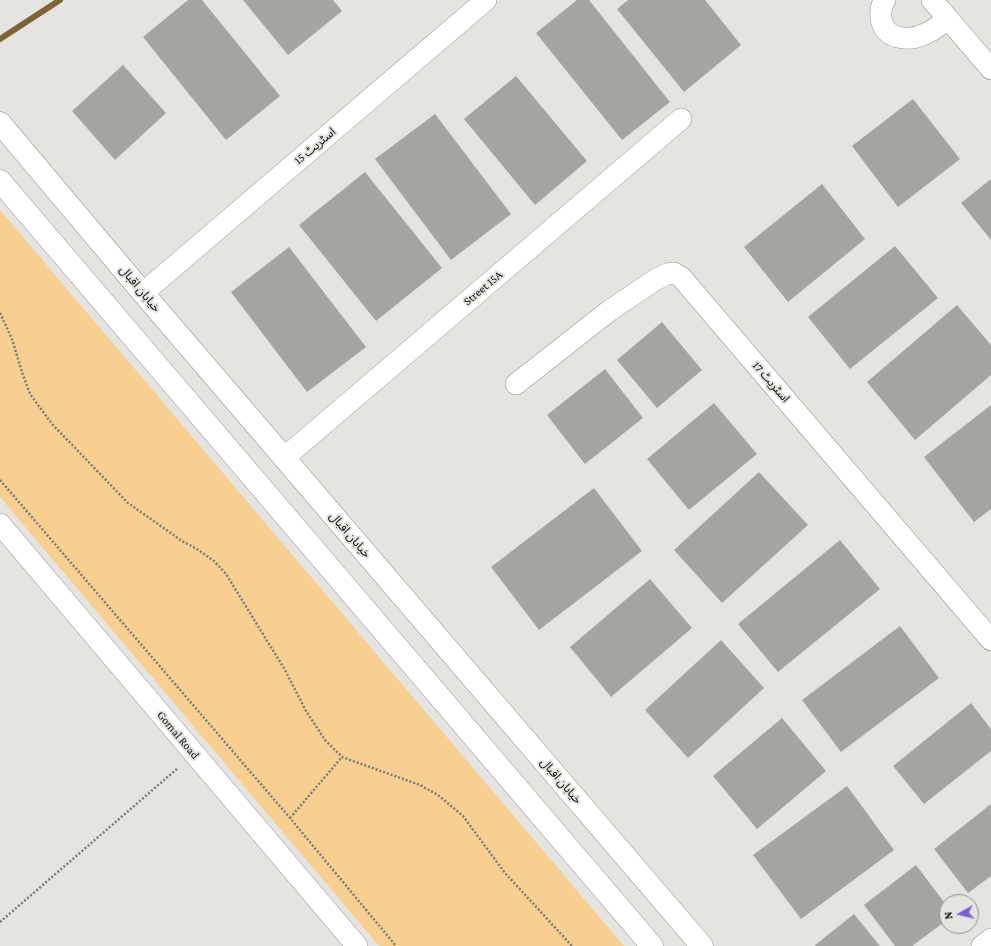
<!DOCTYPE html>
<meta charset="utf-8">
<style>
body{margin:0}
#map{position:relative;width:991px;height:946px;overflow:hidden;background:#e6e4e1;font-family:"Crimson Pro",serif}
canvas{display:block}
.north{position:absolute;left:939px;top:894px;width:40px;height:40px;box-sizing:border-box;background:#e6e4e1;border:1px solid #908f8d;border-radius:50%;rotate:262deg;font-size:11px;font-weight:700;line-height:16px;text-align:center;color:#100f0e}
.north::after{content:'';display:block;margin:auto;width:14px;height:18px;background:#7a61db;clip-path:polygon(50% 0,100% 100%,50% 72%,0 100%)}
</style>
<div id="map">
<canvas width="991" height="946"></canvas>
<div class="north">N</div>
</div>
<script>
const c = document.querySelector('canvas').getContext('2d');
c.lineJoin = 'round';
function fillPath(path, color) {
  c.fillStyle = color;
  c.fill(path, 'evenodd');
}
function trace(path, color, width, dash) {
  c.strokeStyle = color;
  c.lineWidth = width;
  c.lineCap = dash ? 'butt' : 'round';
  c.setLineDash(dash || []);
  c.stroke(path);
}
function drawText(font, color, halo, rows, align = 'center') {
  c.font = font + ' "Crimson Pro","Noto Sans Arabic",serif';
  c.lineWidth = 4;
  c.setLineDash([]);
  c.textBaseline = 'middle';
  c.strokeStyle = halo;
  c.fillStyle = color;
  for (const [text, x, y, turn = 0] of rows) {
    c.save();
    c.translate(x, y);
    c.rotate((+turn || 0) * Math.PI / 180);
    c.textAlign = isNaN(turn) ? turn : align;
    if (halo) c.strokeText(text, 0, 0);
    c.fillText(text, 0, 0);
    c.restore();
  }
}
const green = new Path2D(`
 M0,210L624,946H379L0,497Z`);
const stream = new Path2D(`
 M0,39L60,0`);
const building = new Path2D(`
 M188,0H202L280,96L226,140L143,37Z
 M243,0H333L342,11L288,55Z
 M577,0H589L670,102L622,140L536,33Z
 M628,0H705L741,45L684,92L617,9Z
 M123,65L166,113L115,160L72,111Z
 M516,76L587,161L535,205L464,119Z
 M913,99L960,159L898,207L852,146Z
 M435,114L511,214L451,260L375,159Z
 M365,172L442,268L376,321L299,225Z
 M991,179V240L961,203Z
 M822,184L865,239L788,302L744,247Z
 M895,246L938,298L850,369L808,317Z
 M289,247L366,347L307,392L231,292Z
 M957,305L991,345V375L915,440L867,382Z
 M662,322L702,370L657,408L617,360Z
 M605,369L643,418L585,464L547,415Z
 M714,403L757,454L689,510L647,459Z
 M991,405V509L974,522L924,457Z
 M759,472L808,525L722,603L674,550Z
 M594,488L642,551L539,630L491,567Z
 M840,540L880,589L778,672L738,624Z
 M650,579L692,628L611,697L570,647Z
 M900,626L939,678L841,752L802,700Z
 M721,640L764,688L688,758L645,710Z
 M971,703L991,729V751L924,804L893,766Z
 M782,718L826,771L757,829L713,776Z
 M847,786L894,850L801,919L753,855Z
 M991,804V876L968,893L934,849Z
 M916,865L947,906V920L912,946H895L864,905Z
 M854,914L880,946H814Z`);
const path = new Path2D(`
 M0,313L12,339L22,372L30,394L52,424L128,503L182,541L197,549L214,561L226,574L285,670L306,711L325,740L342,757L420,785L438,795L463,816L505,873L572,946
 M0,480L290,818L396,946
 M290,818L342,757
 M0,922L178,768`);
const minor = new Path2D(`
 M885,0C881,5 880,11 881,18C883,39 908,42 925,34C934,30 941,25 947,18
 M932,0L991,69
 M143,293L486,0
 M516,384L609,311L655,280L667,274L674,273L681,277L991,640
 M284,458L681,119
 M0,524L357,946
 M982,946L991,939`);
const primary = new Path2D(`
 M0,123L143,293L702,946
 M0,181L652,946`);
const streetNames = [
 ["اسٹریٹ 15",315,146,-40],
 ["Street 15A",483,288,-40],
 ["خیابان اقبال",140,289,50],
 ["اسٹریٹ 17",771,382,49],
 ["خیابان اقبال",350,535,49],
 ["Gomal Road",178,735,50],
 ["خیابان اقبال",561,781,49]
];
fillPath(green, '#f6cf91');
trace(stream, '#7f6437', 6);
fillPath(building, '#a6a4a1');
trace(minor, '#959390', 22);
trace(primary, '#959390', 23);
trace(path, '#7b7a78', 2.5, [2, 2]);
trace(minor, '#fff', 21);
trace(primary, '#fff', 22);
drawText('12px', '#100f0e', '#e6e4e1', streetNames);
</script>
